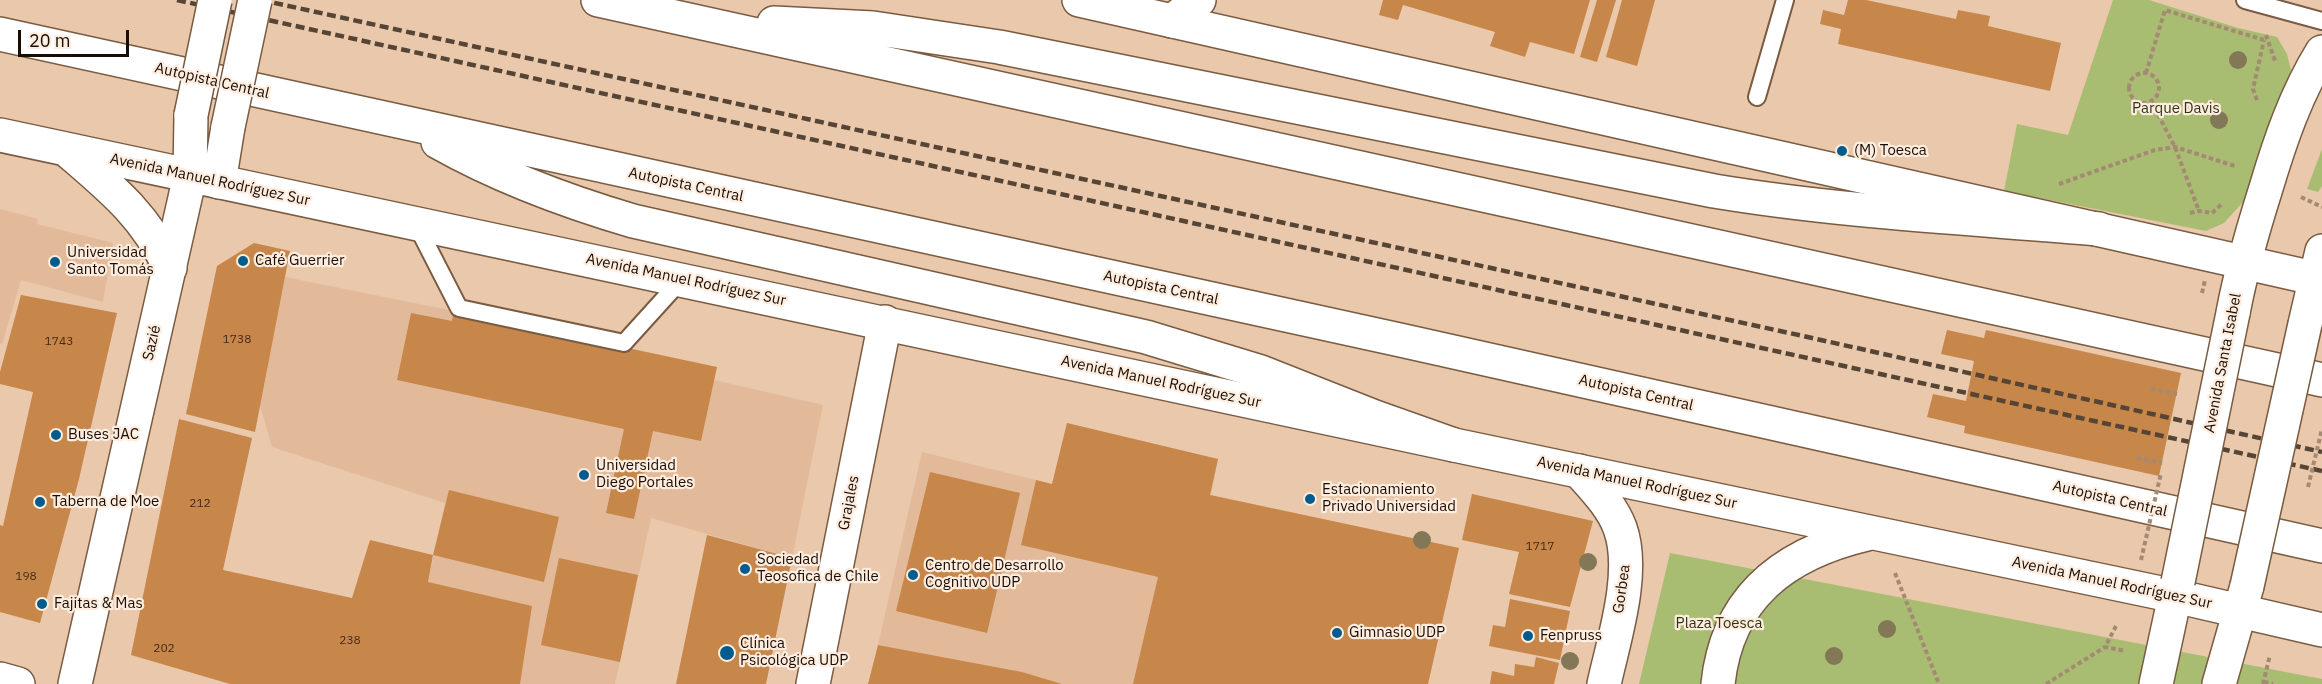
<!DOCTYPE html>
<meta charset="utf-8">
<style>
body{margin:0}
#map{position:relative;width:2322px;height:684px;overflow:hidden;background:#eac8ab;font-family:"IBM Plex Sans",sans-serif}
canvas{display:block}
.scale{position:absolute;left:18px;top:30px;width:111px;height:27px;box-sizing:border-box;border:3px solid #180d04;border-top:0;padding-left:8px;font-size:18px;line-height:21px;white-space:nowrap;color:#180d04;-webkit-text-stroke:4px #feecde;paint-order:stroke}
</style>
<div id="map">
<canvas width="2322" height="684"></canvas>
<div class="scale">20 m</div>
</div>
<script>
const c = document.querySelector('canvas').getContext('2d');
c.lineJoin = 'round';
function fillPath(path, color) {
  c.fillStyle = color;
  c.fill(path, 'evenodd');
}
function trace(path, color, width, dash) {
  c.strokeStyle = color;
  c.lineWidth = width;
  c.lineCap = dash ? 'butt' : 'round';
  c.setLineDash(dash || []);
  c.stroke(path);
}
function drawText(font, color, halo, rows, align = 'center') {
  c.font = font + ' "IBM Plex Sans",sans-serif';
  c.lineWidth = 4.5;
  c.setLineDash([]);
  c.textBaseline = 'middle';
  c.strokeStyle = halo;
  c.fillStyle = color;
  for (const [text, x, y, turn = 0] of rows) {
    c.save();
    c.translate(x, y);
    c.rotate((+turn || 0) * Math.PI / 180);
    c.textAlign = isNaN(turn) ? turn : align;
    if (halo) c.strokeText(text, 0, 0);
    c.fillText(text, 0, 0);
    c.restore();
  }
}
const built = new Path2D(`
 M0,209L38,219L37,224L113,243L103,302L21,280L2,344L0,343Z
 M285,277L454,311L714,380L823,405L792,558L651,518L615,684H406L445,503L272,447L259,402Z
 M1067,423L1218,459L1211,495L1459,548L1428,684H1019L1021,672L878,645L922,452L1052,484Z`);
const green = new Path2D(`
 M2113,0H2149L2238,28L2277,37L2287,54L2291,70L2243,202L2224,223L2206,231L2004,191L2017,124L2068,135Z
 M2322,149V186L2318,192L2307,189Z
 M1670,553L2322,679V684H1639Z`);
const building = new Path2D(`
 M1383,0H1590L1574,54L1530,42L1525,57L1490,46L1495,32L1403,5L1398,20L1379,15Z
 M1597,0H1616L1597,62L1580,57Z
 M1622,0H1655L1637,66L1606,57Z
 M1848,0H1866L1956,19L1958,10L1990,16L1988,26L2061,43L2050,91L1838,44L1841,29L1820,24L1823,10L1844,15Z
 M254,243L290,251L255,432L186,414L217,266Z
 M21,295L117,313L79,479L40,623L0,612V525L3,526L33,392L0,384V372Z
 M454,311L717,367L701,441L653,431L634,519L606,513L624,429L397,380L411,313L452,321Z
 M1947,330L1984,338L1986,330L2181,373L2159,476L1964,433L1965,426L1927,417L1933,394L1966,401L1974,361L1941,354Z
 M179,419L252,438L223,570L352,598L370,540L433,555L428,582L532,606L520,684H230L131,655Z
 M1067,423L1218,459L1210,495L1459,548L1428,684H1133L1158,577L1021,545L1036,480L1052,484Z
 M930,472L1020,493L987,633L896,611Z
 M449,490L559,517L544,582L433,555Z
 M1472,494L1593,521L1570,607L1509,594L1519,552L1462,540Z
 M707,535L792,558L766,684H676Z
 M559,558L638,575L620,662L541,645Z
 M1510,599L1570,611L1560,660L1489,646L1493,625L1505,627Z
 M878,645L1022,672L1062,684H868Z
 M1536,657L1559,663L1554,684H1490L1492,671L1514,676L1515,664L1534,667Z`);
const path = new Path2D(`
 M2266,35L2275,61
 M2146,73L2165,10L2264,40
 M2129 88a15 15 0 1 1 30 0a15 15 0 1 1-30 0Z
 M2257,100L2253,89L2264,40
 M2151,101L2175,147L2199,211
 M2059,184L2155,150L2175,147L2235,166
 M2301,197L2322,207
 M2190,213L2199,211L2212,213L2223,203
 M2151,389L2177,394
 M2137,458L2162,463
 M1895,573L1939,684
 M2116,626L2105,647L2126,651
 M2264,682L2273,684
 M2046,684L2105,647
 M2263,684L2270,655`);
const lane = new Path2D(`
 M2245,0L2322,21
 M1757,97L1785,0
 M416,224L459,308L624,343L682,279`);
const street = new Path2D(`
 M813,684L885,322`);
const secondary = new Path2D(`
 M1172,21L1199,0
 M219,182L228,127
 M2233,313C2241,270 2253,229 2266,188C2280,141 2296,94 2322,52
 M2305,324L2322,251
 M1579,471C1594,488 1612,506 1620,528C1636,572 1614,639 1604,684
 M0,679L18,684
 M75,684L190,176L191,115
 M2156,684L2178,582
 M2219,684L2247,586`);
const primary = new Path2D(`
 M1079,0L2322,280
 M0,135L1454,445L2175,596L2322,630
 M68,151C111,188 145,215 170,268
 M1718,684C1727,596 1786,553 1867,534`);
const highway = new Path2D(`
 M598,0L2322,380
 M774,23L873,28L999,47L1714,191C1841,212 1970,218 2099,229
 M0,34L1400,340L2322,546
 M438,142C500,177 565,201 633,221L1146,337L1261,372L1375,417L1454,445`);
const rail = new Path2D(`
 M177,0L2322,471
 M261,0L1803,336L2322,452`);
const pathBridge = new Path2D(`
 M2202,293L2205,280
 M2308,487L2322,429
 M2141,560L2161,473`);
const secondaryBridge = new Path2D(`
 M191,115L215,0
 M228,127L255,0
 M2178,582L2233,313
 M2247,586L2305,324`);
const trees = [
 [2238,60],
 [2219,120],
 [1422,540],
 [1588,562],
 [1887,629],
 [1834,656],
 [1570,661]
];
const markers = [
 [1842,151,6,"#005c8d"],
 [243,261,6,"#005c8d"],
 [55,262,6,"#005c8d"],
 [56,435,6,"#005c8d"],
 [584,475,6,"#005c8d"],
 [1310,499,6,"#005c8d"],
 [40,502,6,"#005c8d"],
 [745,569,6,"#005c8d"],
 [913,575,6,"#005c8d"],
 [42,604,6,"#005c8d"],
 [1337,633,6,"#005c8d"],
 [1528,636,6,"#005c8d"],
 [727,653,8,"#005c8d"]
];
const numberNames = [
 ["1738",237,340],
 ["1743",59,342],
 ["212",200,504],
 ["1717",1540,547],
 ["198",26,577],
 ["238",350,641],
 ["202",164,649]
];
const streetNames = [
 ["Autopista Central",212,81,13],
 ["Avenida Manuel Rodríguez Sur",210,180,12],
 ["Autopista Central",686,185,12],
 ["Avenida Manuel Rodríguez Sur",686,280,12],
 ["Autopista Central",1161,288,12],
 ["Sazié",152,343,-77],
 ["Avenida Santa Isabel",2223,363,-79],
 ["Avenida Manuel Rodríguez Sur",1161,382,12],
 ["Autopista Central",1636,393,13],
 ["Avenida Manuel Rodríguez Sur",1637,483,12],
 ["Autopista Central",2110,499,13],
 ["Grajales",849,503,-79],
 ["Avenida Manuel Rodríguez Sur",2112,583,12],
 ["Gorbea",1622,589,-82]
];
const parkNames = [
 ["Parque Davis",2176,109],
 ["Plaza Toesca",1719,624]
];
const poiNames = [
 ["(M) Toesca",1854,151],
 ["Universidad",67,253],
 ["Santo Tomás",67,270],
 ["Café Guerrier",255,261],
 ["Buses JAC",68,435],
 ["Universidad",596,466],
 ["Diego Portales",596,483],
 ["Estacionamiento",1322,490],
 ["Privado Universidad",1322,507],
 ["Taberna de Moe",52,502],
 ["Sociedad",757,560],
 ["Teosofica de Chile",757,577],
 ["Centro de Desarrollo",925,566],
 ["Cognitivo UDP",925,583],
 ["Fajitas & Mas",54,604],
 ["Gimnasio UDP",1349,633],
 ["Fenpruss",1540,636],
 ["Clínica",740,644],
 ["Psicológica UDP",740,661]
];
fillPath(built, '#e2ba99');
fillPath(green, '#a8bd72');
fillPath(building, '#c7864a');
trace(lane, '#795b42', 20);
trace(street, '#795b42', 36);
trace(secondary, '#795b42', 36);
trace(primary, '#795b42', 36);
trace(highway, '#795b42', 36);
trace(path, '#a48973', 4, [4.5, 3]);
trace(lane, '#fff', 16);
trace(street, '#fff', 33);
trace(secondary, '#fff', 33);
trace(primary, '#fff', 33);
trace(highway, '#fff', 33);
trace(rail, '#564435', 4.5, [9, 4.5]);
trace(secondaryBridge, '#795b42', 36, []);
trace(pathBridge, '#a48973', 4, [4.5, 3]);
trace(secondaryBridge, '#fff', 33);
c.fillStyle = '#827857';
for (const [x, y] of trees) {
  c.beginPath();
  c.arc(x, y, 9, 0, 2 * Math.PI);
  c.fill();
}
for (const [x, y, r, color] of markers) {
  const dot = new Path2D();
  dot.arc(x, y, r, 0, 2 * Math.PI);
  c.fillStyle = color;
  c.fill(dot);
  trace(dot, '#feecde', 2);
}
drawText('12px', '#442b16', null, numberNames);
drawText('15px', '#180d04', '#feecde', streetNames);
drawText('15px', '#2d3613', '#feecde', parkNames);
drawText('15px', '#180d04', '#feecde', poiNames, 'left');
</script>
